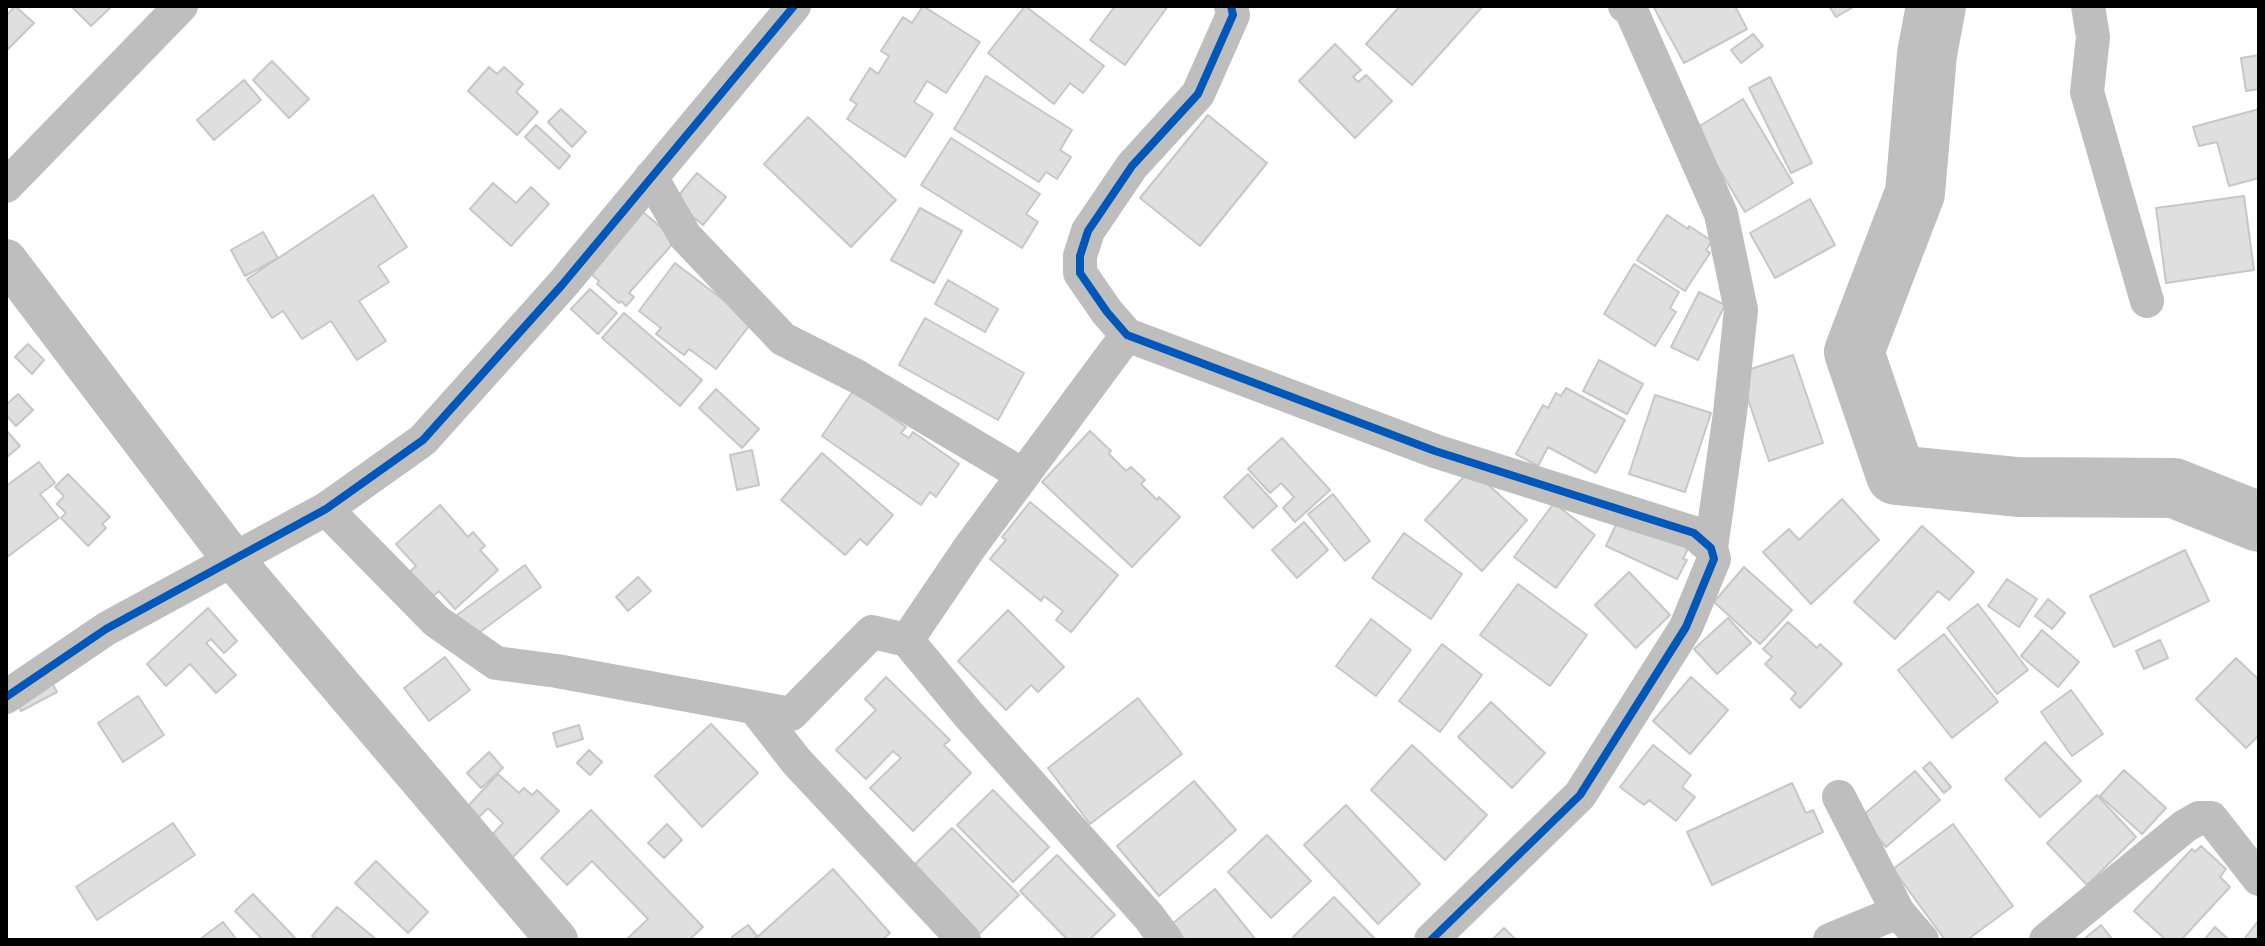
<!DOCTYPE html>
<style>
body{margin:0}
#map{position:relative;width:2265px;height:946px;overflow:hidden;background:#fff;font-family:"Source Sans 3",sans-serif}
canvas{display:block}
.frame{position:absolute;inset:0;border:8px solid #000;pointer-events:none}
</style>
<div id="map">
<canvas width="2265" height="946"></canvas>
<div class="frame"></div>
</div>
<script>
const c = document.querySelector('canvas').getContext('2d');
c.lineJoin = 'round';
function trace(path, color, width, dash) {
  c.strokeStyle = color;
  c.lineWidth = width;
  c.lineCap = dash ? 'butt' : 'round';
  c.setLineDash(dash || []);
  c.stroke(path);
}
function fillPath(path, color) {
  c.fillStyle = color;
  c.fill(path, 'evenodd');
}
const river = new Path2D(`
 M1936,6L1927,54L1915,193L1854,352L1896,475L2018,487L2174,488L2259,522`);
const building = new Path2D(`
 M15,6L34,23L6,51V12L8,14Z
 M71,6H112L91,26Z
 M923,6L980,42L946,93L927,81L914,102L933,114L905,157L847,119L857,104L850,100L870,68L878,74L889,56L881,51L903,17L912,23Z
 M1025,6L1104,66L1083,93L1070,83L1054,104L988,53Z
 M1115,6H1168L1125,65L1090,40Z
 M1400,6H1483L1412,85L1366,44Z
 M1653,6H1735L1747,29L1684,63Z
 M1829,6H1855L1836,17Z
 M1753,34L1763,46L1741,63L1731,50Z
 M1335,44L1361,70L1353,77L1358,82L1366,75L1392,101L1355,138L1299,81Z
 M2259,55V89L2246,91L2241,58Z
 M272,61L309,99L289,118L253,80Z
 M489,67L497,74L504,67L523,84L516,92L538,112L517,135L468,91Z
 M986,76L1072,130L1060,150L1071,157L1057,179L1046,172L1039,182L954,129Z
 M1770,77L1812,163L1791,173L1749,88Z
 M244,80L261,100L214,140L197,120Z
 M1743,99L1793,183L1745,212L1695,129Z
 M561,109L586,132L572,147L548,122Z
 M2259,109V178L2229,186L2217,142L2199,146L2193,127Z
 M1208,115L1267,163L1200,246L1140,198Z
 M808,117L896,200L851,247L764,164Z
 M536,125L570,156L559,169L525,137Z
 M951,138L1040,194L1026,214L1038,222L1022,248L921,185Z
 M697,173L726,197L703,225L674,201Z
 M493,183L516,203L531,187L549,204L511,246L470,209Z
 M373,195L407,247L378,266L389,282L359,301L386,341L357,360L331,321L302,339L283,311L272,318L247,279Z
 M2244,196L2254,270L2166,283L2156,208Z
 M1810,199L1835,245L1775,278L1750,233Z
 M920,208L962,231L934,283L891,260Z
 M643,212L676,240L629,293L634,297L626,306L621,301L619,303L597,284L599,281L590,273Z
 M1667,215L1688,229L1689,226L1712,241L1706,250L1710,253L1685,291L1637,260Z
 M263,232L278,258L245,276L231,250Z
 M675,263L752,322L716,369L689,349L684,355L656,334L661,328L639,311Z
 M1634,264L1679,292L1670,308L1676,312L1655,346L1604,314Z
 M948,280L998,309L985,332L935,304Z
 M590,289L617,313L598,334L571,309Z
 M1699,292L1725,305L1698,360L1671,347Z
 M624,313L702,380L680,406L602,338Z
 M925,318L1024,373L998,420L899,365Z
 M28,344L44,360L32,374L15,357Z
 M1793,355L1823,443L1769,461L1739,373Z
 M1599,360L1643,384L1627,414L1583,391Z
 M1566,388L1625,420L1596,473L1548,447L1538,466L1516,454L1543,405L1548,408L1556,393L1561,396Z
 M716,389L759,429L742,448L699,408Z
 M853,391L906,427L901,433L909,438L913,432L959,464L936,497L930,492L921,505L822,436Z
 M18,394L33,410L16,426L6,415V405Z
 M1655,395L1711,413L1685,492L1629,474Z
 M6,430L20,446L6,458Z
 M1090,431L1111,451L1109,454L1126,471L1131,467L1145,480L1141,484L1157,500L1159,497L1180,517L1132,567L1042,482Z
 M1282,438L1330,490L1295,522L1283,508L1294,497L1281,483L1270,493L1248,469Z
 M752,450L759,485L737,490L730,455Z
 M822,453L893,515L867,545L860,539L845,555L781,500Z
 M39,462L55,483L40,494L59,518L6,558V486Z
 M1471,469L1527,520L1482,571L1425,520Z
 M68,474L110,517L102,524L106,528L88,546L61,518L66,513L57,504L64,496L55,487Z
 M1248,474L1277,506L1253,528L1224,497Z
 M1333,494L1370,541L1345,561L1308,514Z
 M1842,499L1879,540L1811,604L1763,552L1789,529L1799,540Z
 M1030,502L1118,575L1071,632L1056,620L1063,611L1044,596L1041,601L990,559L1006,540L1002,537Z
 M1554,503L1595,535L1556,588L1514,557Z
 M440,505L468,537L473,532L485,546L480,550L498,570L455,609L439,591L425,603L403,578L416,566L396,544Z
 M1623,510L1691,542L1683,559L1687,560L1677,579L1606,546Z
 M1304,522L1328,550L1297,578L1272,550Z
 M1922,526L1974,572L1949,600L1938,591L1895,639L1854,602Z
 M1404,533L1462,574L1431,619L1372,578Z
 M2185,550L2209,601L2114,647L2090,596Z
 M525,565L541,587L473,637L457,615Z
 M1744,567L1792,610L1760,644L1714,602Z
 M1629,572L1670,615L1636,648L1595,605Z
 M638,577L651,591L628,611L616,597Z
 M2007,579L2037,599L2019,627L1988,606Z
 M1518,584L1587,635L1550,686L1480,635Z
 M2048,599L2065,613L2052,629L2035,616Z
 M1978,604L2028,670L1997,694L1947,628Z
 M208,608L237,641L224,653L211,639L206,643L236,675L216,693L190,664L166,686L147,664Z
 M1008,610L1064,667L1038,692L1031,685L1006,710L958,661Z
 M1728,618L1751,643L1717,674L1694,649Z
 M1371,619L1411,650L1376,696L1336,666Z
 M1788,622L1817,648L1820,644L1842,664L1800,708L1791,699L1796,693L1765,664L1772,657L1763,649Z
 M2042,630L2079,662L2058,687L2021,656Z
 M1944,634L1998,702L1952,738L1898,670Z
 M2160,640L2168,658L2144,669L2136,651Z
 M1442,644L1482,675L1440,732L1399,701Z
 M445,657L470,690L429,721L404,688Z
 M2236,658L2259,680V735L2246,748L2196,699Z
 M49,677L57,692L21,711L14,697Z
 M886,677L950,740L944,745L971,773L913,831L870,788L901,758L893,751L866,779L836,750L876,710L865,699Z
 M1691,677L1728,710L1690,754L1653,721Z
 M2071,690L2103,734L2072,756L2041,712Z
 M138,696L164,735L123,762L98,723Z
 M1138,698L1182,754L1090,824L1048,768Z
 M1491,702L1545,753L1512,788L1458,737Z
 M711,724L758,773L702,827L655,776Z
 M579,725L583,739L557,747L553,733Z
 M2045,742L2081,781L2040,817L2005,779Z
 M1412,745L1487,815L1445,860L1371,790Z
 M1653,745L1691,775L1682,787L1695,797L1676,821L1649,800L1644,805L1620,787Z
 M589,750L602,762L590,775L577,763Z
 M489,752L503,768L481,788L467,773Z
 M1930,762L1951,787L1944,793L1923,768Z
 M2124,770L2166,808L2142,834L2100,796Z
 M1915,771L1940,800L1886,847L1861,817Z
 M498,774L519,793L524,788L532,795L537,790L559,811L511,859L489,838L503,823L488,808L479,817L468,806Z
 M1194,781L1236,830L1159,896L1117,846Z
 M1792,783L1806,813L1813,810L1823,832L1712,885L1687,832Z
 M993,790L1049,847L1013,882L957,825Z
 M2097,795L2136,837L2087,885L2047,843Z
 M1346,805L1420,884L1378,924L1304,845Z
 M591,810L703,927L689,940H626L648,919L592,861L567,885L541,858Z
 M173,823L195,855L97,920L76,887Z
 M667,824L682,840L664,858L648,843Z
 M1953,824L2013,906L1967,940H1945L1893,869Z
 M952,828L1019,895L978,935L911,868Z
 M1267,835L1311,881L1271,918L1228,872Z
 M2201,846L2226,869L2220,877L2230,887L2181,940H2166L2134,911L2192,849L2195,852Z
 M1057,855L1115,915L1089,940H1068L1020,891Z
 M376,861L428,912L408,933L355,883Z
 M833,869L890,933L882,940H754Z
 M1215,889L1256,940H1185L1172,924Z
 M253,894L297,940H263L235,911Z
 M1334,897L1376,940H1296L1293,937Z
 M337,907L377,940H317L312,936Z
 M2259,920V940H2248L2245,938Z
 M223,922L237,940H199Z
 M748,925L757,936L752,940H735L732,937Z
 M2101,925L2113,940H2083Z
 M2215,927L2229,940H2204Z
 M1504,928L1516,940H1492Z`);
const minor = new Path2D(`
 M1231,6L1233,15L1198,94L1132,166L1088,231L1080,256V273L1107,312L1127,335L1435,451L1694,533L1711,548L1714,559L1686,627L1580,795L1431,940
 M1625,6L1630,8L1721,214L1741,310L1730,413L1711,548
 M2088,6L2093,37L2087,92L2147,301
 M651,177L685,236L783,339L858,377L1023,475
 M6,186L181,6
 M1127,335L970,547L907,640L968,714L1149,917L1166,940
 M326,509L436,621L496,663L557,671L791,714L872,632L907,640
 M6,697L106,629L326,509L423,440L562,285L794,6
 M754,707L797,762L964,940
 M1839,797L1898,912L1922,940
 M1830,940L1898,912
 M2046,940L2185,826L2199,818H2211L2259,879`);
const tertiary = new Path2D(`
 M6,260L232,558L557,940`);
const cycleway = new Path2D(`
 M1231,6L1233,15L1198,94L1132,166L1088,231L1080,256V273L1107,312L1127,335L1435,451L1694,533L1711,548L1714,559L1686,627L1580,795L1431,940
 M6,697L106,629L326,509L423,440L562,285L794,6`);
trace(river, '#bfbfbf', 60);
fillPath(building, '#dfdfdf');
trace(building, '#c7c7c7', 2);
trace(minor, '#bebebe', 34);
trace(tertiary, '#bebebe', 42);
trace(cycleway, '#0057b8', 8);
</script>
